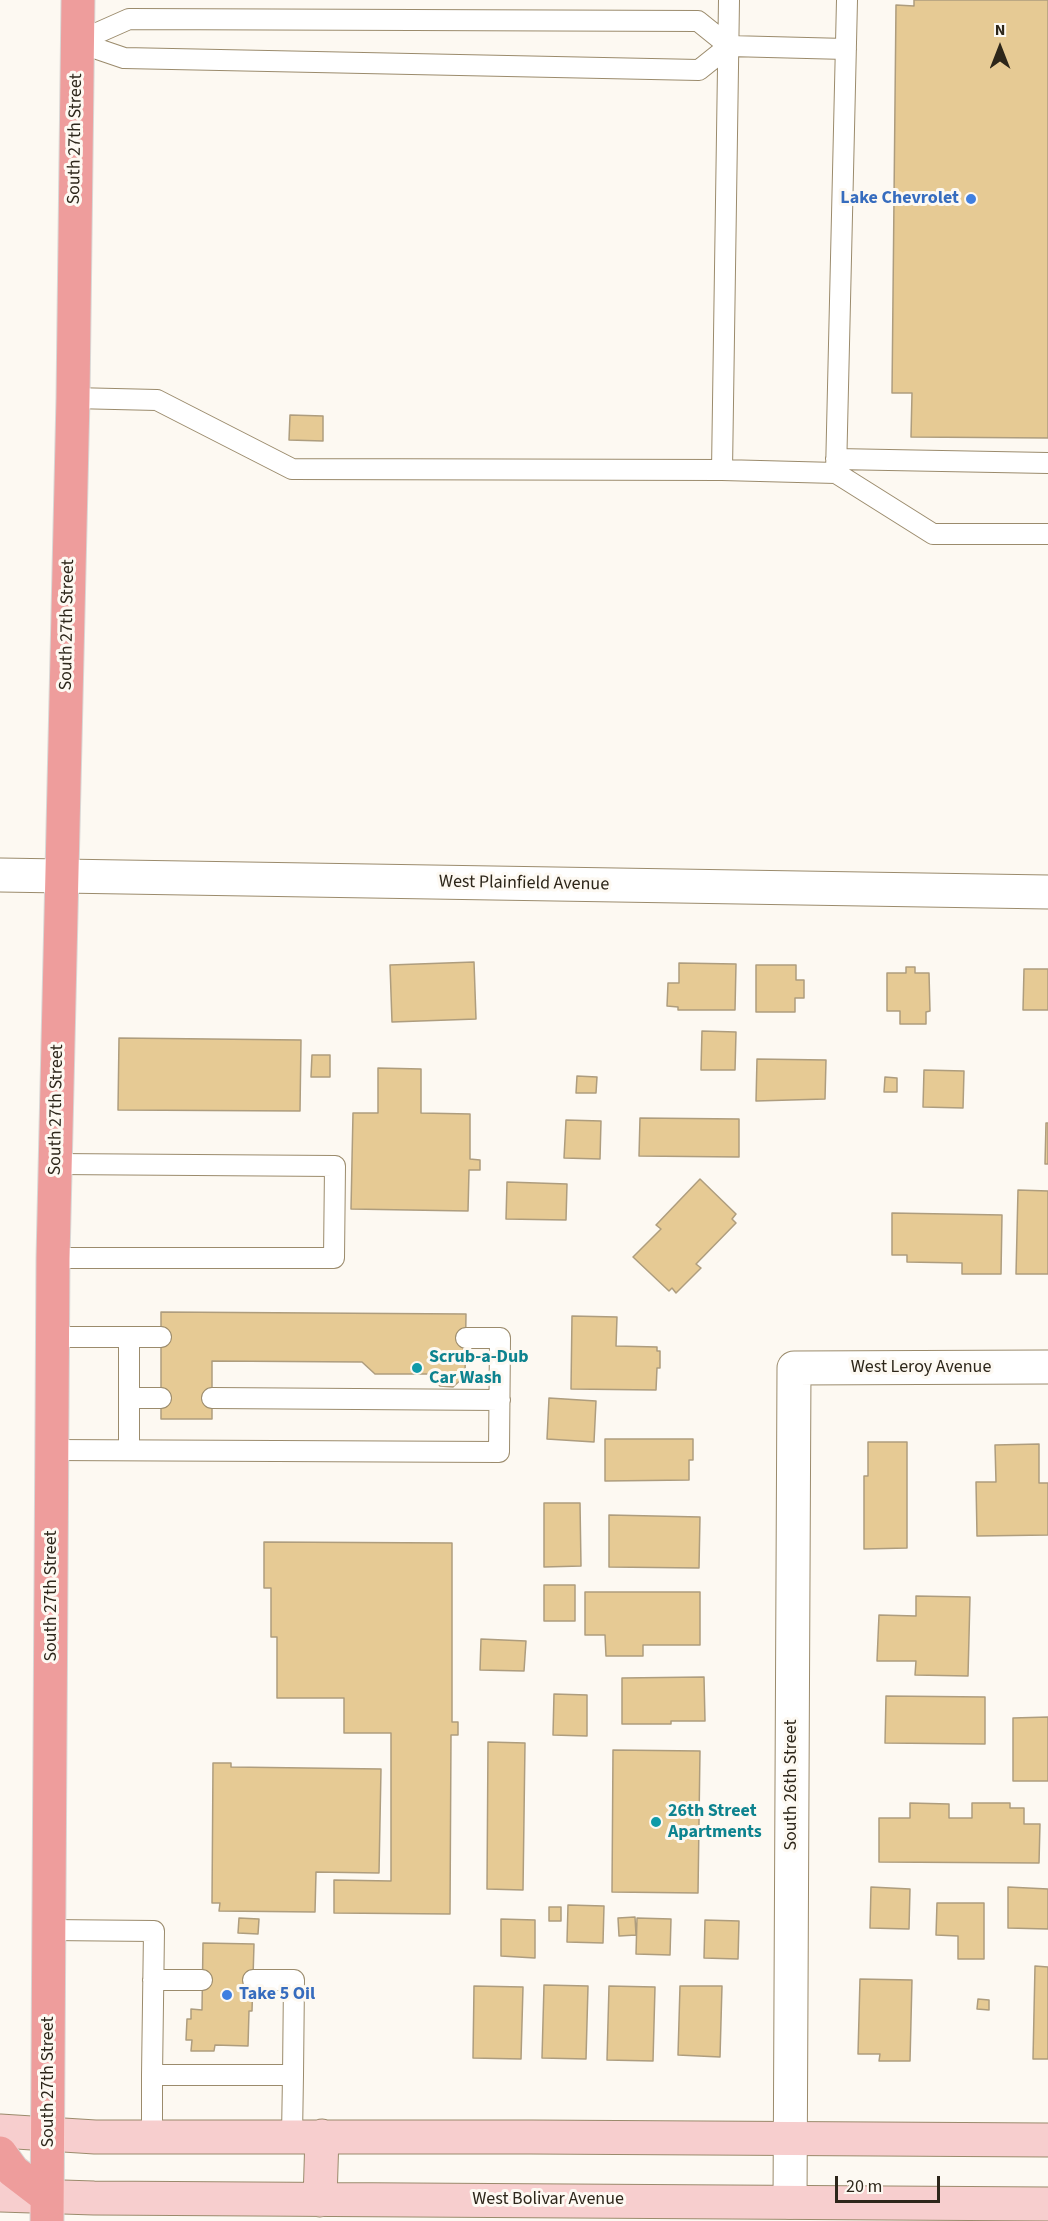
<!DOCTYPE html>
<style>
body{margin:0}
#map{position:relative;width:1048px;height:2221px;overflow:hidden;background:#fdf9f2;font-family:"Source Sans 3",sans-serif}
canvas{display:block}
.north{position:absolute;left:970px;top:18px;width:60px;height:60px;-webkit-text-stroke:4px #fdf9f2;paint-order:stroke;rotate:0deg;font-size:16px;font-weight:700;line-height:24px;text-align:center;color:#2d261a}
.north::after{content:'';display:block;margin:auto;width:21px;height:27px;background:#2d261a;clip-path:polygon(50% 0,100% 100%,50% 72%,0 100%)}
.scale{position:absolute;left:835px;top:2176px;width:105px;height:27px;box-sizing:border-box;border:3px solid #2d261a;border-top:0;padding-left:8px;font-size:18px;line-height:21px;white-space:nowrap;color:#2d261a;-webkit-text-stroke:4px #fdf9f2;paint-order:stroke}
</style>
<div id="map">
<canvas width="1048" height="2221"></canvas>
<div class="north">N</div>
<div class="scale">20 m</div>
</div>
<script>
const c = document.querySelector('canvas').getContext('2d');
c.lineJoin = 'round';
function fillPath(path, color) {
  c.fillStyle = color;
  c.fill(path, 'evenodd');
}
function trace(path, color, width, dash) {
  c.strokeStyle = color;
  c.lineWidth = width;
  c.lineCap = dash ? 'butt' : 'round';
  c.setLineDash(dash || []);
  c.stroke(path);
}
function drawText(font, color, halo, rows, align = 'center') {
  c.font = font + ' "Source Sans 3",sans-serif';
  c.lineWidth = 6;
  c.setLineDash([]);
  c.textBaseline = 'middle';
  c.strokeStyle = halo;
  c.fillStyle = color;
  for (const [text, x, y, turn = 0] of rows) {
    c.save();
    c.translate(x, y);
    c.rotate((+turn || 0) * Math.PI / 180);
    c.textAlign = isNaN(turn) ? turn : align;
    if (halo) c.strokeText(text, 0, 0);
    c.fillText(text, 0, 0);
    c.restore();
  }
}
const building = new Path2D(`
 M914,0H1048V438L911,437L912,393H892L896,5L914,6Z
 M290,415L323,416V441L289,440Z
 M474,962L476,1019L392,1022L390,965Z
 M679,963L736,964L735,1010H678V1007L667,1006L668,983H679Z
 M756,965H796V980H804V998H795V1012H756Z
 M906,967H915V973H929L930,1011L926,1012V1024H900V1011H887V973H906Z
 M1024,969H1048V1010H1023Z
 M702,1031L736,1032L735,1070H701Z
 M119,1038L301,1040L300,1111L118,1110Z
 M312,1055H330V1077H311Z
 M757,1059L826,1060L825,1099L756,1101Z
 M378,1068L421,1069V1113L470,1114V1159L480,1160V1170H469L468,1211L351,1209L353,1113H378Z
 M924,1070L964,1071L963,1108L923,1107Z
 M577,1076L597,1077L596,1093H576Z
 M885,1077L897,1078V1092H884Z
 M640,1118L739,1119V1157L639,1156Z
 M566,1120L601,1121L600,1159L564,1158Z
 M1046,1123H1048V1164H1045Z
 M700,1179L736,1214L732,1219L736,1223L696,1264L701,1268L676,1293L672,1288L669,1291L633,1257L661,1229L656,1225Z
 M507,1182L567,1184L566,1220L506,1219Z
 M1018,1190L1048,1191V1274H1016Z
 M892,1213L1002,1215L1001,1274H962V1263L907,1262V1255H892Z
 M161,1312L466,1314L465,1376L453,1387L440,1386L428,1374H375L362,1362L212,1361V1419H161Z
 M572,1316L617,1317L616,1346L657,1347V1351H660V1368H657L656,1390L571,1389Z
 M549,1398L596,1401L594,1442L547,1439Z
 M605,1439H693V1460H689V1480L605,1481Z
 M868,1442H907V1548L864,1549V1476H868Z
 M1039,1444V1483H1048V1535L977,1536L976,1482H996L995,1445Z
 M544,1503H580L581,1566L544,1567Z
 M609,1515L700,1517L699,1568L609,1567Z
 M264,1542L452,1543V1722H458V1735H451L450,1914L334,1913V1880L391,1881V1733H344V1698H277V1637H271V1588H264Z
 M544,1585H575V1621H544Z
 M585,1592H700V1645H643V1656H606L605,1635H585Z
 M916,1596L970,1597L968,1676L915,1675L916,1661H877L879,1615L916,1616Z
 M481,1639L526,1641L524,1671L480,1670Z
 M704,1677L705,1721H671V1724H622V1678Z
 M554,1694L587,1695V1736L553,1735Z
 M886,1696L985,1697V1744L885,1743Z
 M1048,1717V1781H1013V1718Z
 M488,1742L525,1743L523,1890L487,1889Z
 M613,1750L700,1751L698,1893L612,1892Z
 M213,1763H231V1767L381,1769L379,1873L316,1872L315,1912L219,1911L220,1903H212Z
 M910,1803L949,1804V1818H972V1803H1010V1808H1024V1824H1040L1039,1863L879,1862V1818H910Z
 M871,1887L910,1889L909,1929L870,1928Z
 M1008,1887L1048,1889V1929L1008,1928Z
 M937,1903H984V1959H958V1936L936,1935Z
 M568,1905L604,1906L603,1943L567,1942Z
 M549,1907H561V1921H549Z
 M635,1917L636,1935L619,1936L618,1918Z
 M239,1918L259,1919L258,1934L238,1933Z
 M637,1918L671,1919L670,1955L636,1954Z
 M501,1919L535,1920V1958L501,1956Z
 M705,1920L739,1921L738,1959L704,1958Z
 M203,1943L254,1944L252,2011H249L248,2046L215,2045L214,2051H191L192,2040H186L187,2019H191V2009L202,2010Z
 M1035,1966L1048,1967V2059H1033Z
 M860,1979L912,1980L910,2061H879L880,2054H858Z
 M544,1985L588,1986L586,2059L542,2058Z
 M474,1986L523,1987L521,2059L473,2058Z
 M609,1986L655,1987L653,2061L607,2060Z
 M680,1986H722L720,2057L678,2055Z
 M978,1999L989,2000V2010L977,2009Z`);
const lane = new Path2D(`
 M129,19L698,21L729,46L699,70L124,58L77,42Z
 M729,46L846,49
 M73,398L157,400L292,469L722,470L729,0
 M836,459L1048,463
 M722,470L836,473L847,0
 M836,473L933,534H1048
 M53,1258H334L335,1166L56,1164
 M53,1337H161
 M129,1337V1450
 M129,1398H161
 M212,1398L500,1400
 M52,1450L499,1452L500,1338H466
 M50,1930L154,1931L152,2075H293L292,2136
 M153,1980H202
 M253,1980H294L293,2075
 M152,2075V2137`);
const street = new Path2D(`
 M0,875L1048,892
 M790,2202L794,1368L1048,1367`);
const secondary = new Path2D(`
 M0,2131L95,2137H531L1048,2140
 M0,2195L94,2198L1048,2204
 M320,2200L322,2136`);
const primary = new Path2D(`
 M0,2153L13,2171L47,2197
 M47,2221L53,1258L73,398L78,0`);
const markers = [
 [971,199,6,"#3f7fe0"],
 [417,1368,6,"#0f9aa8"],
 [656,1822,6,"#0f9aa8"],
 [227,1995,6,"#3f7fe0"]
];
const streetNames = [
 ["South 27th Street",76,139,-89],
 ["South 27th Street",68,625,-89],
 ["West Plainfield Avenue",524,884,1],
 ["South 27th Street",57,1110,-89],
 ["West Leroy Avenue",921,1368],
 ["South 27th Street",52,1596,-90],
 ["South 26th Street",792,1785,-90],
 ["South 27th Street",49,2082,-90],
 ["West Bolivar Avenue",548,2200]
];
const shopNames = [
 ["Lake Chevrolet",959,199],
 ["Take 5 Oil",239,1995,"left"]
];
const cultureNames = [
 ["Scrub-a-Dub",429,1358],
 ["Car Wash",429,1379],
 ["26th Street",668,1812],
 ["Apartments",668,1833]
];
fillPath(building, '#e6ca94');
trace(building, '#ae9d7e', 1.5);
trace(lane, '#9b8b6c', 22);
trace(street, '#9b8b6c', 35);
trace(secondary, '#9b8b6c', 35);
trace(primary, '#d9d8d6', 35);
trace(lane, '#fff', 20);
trace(street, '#fff', 33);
trace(secondary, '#f7cece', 33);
trace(primary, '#ee9d9c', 33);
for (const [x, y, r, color] of markers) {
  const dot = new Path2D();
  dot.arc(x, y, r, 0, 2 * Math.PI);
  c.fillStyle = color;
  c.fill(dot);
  trace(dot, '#fdf9f2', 2);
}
drawText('18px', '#2d261a', '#fdf9f2', streetNames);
drawText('bold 18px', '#366cbe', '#fdf9f2', shopNames, 'right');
drawText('bold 18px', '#0d838f', '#fdf9f2', cultureNames, 'left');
</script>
